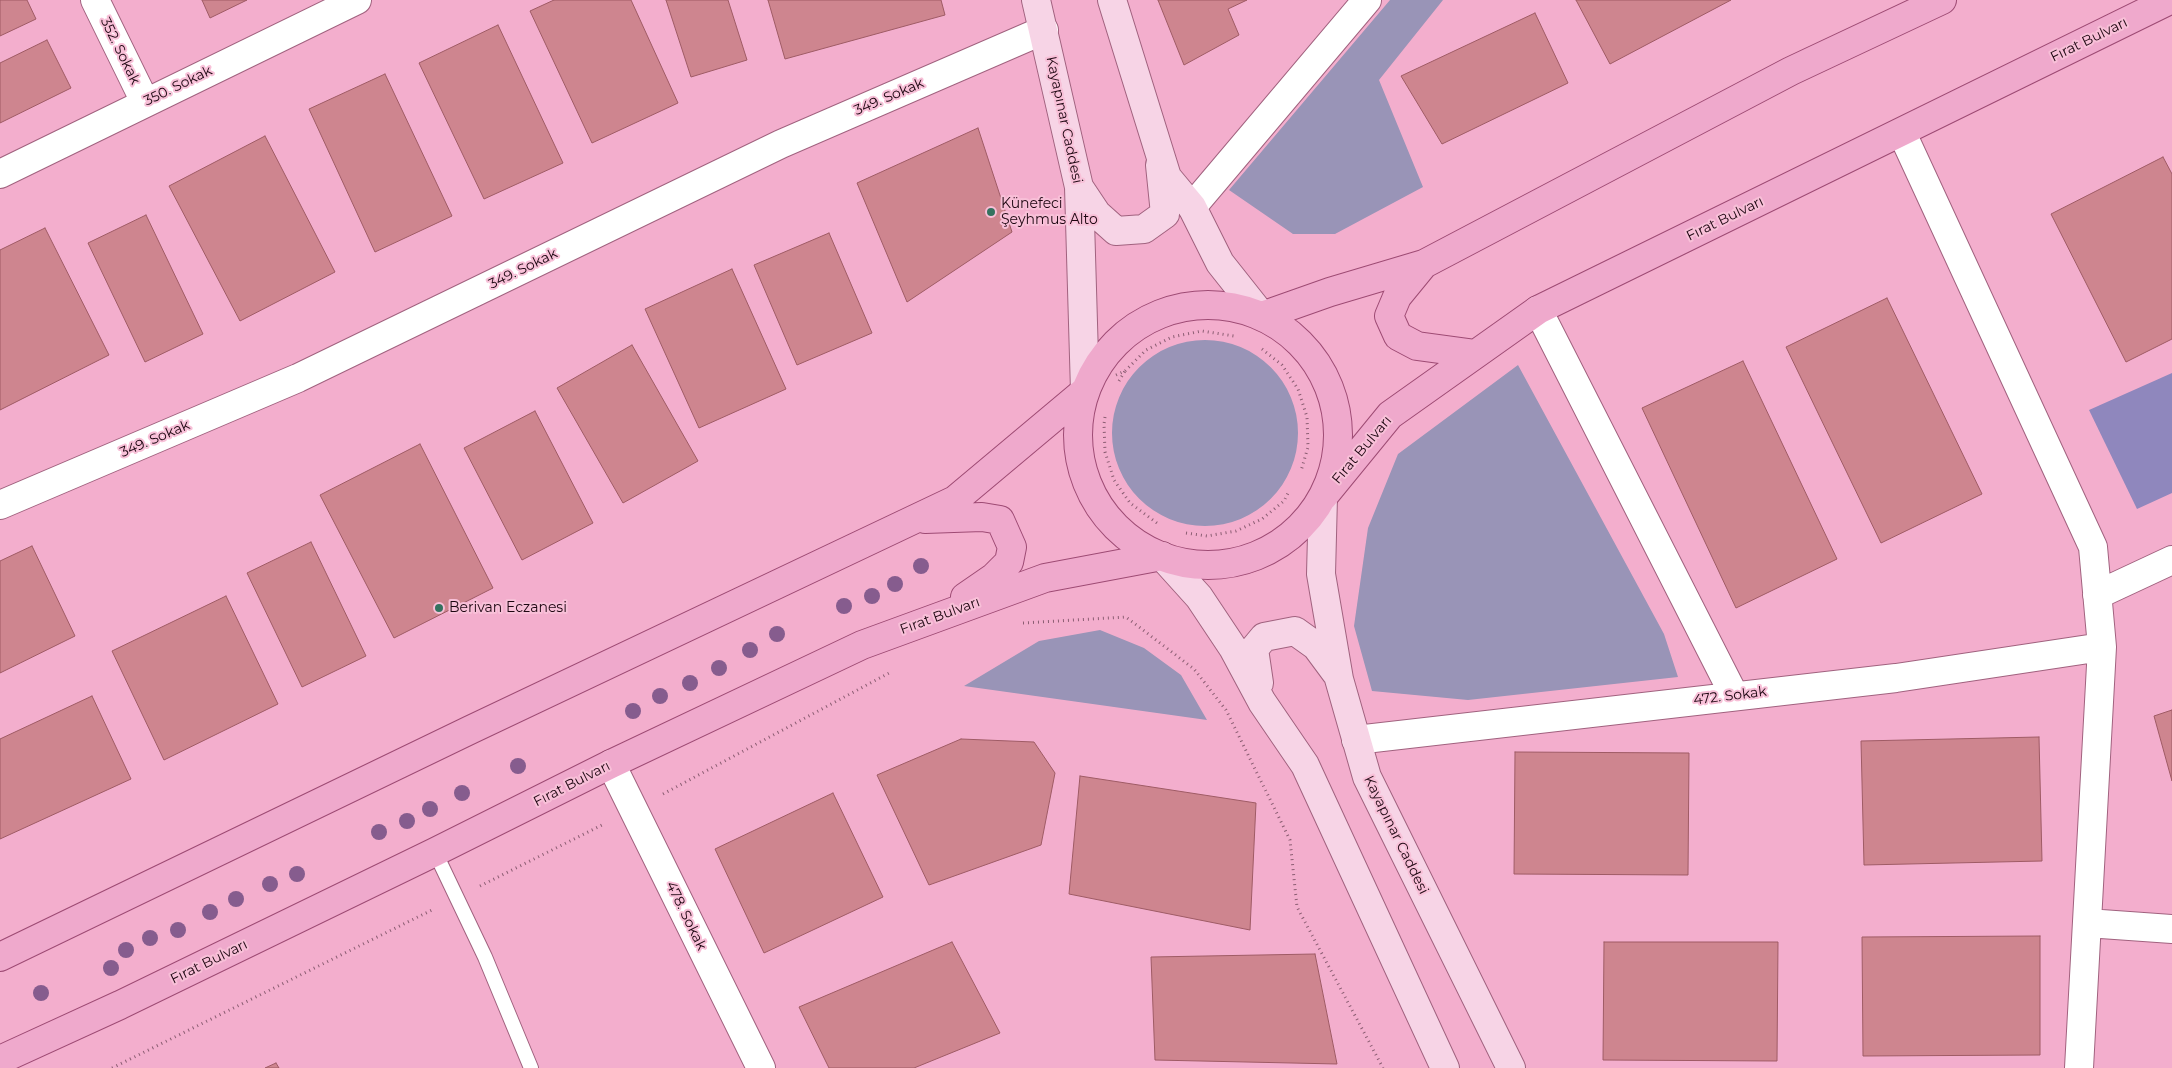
<!DOCTYPE html>
<meta charset="utf-8">
<style>
body{margin:0}
canvas{display:block;background:#f3aecd}
</style>
<canvas width="2172" height="1068"></canvas>
<script>
const ctx = document.querySelector('canvas').getContext('2d');
ctx.lineJoin = 'round';
function fill(path, color) { ctx.fillStyle = color; ctx.fill(path, 'evenodd'); }
const poly = rows => new Path2D(rows.map(r => 'M' + r).join(''));
function trace(path, color, width, dash) { ctx.strokeStyle = color; ctx.lineWidth = width; ctx.lineCap = dash ? 'butt' : 'round'; ctx.setLineDash(dash || []); ctx.stroke(path); }
function label(font, color, halo, rows, align = 'center') {
  ctx.font = font + ' Montserrat,sans-serif'; ctx.lineWidth = 4; ctx.setLineDash([]); ctx.textBaseline = 'middle'; ctx.strokeStyle = halo; ctx.fillStyle = color; for (const [text, x, y, turn = 0] of rows) {
    ctx.save(); ctx.translate(x, y); ctx.rotate((+turn || 0) * Math.PI / 180); ctx.textAlign = isNaN(turn) ? turn : align; if (halo) ctx.strokeText(text, 0, 0); ctx.fillText(text, 0, 0); ctx.restore();
  }
}
fill(poly([
 [1390,0,1443,0,1379,80,1423,187,1335,234,1293,234,1229,190],
 '1112 433a93 93 0 1 1 186 0a93 93 0 1 1-186 0Z',
 [1518,365,1664,634,1678,677,1468,700,1372,691,1354,626,1368,528,1398,454],
 [1100,630,1144,648,1181,675,1207,720,964,686,1039,641]
]), '#9994b7');
fill(poly([
 [2172,373,2172,493,2137,509,2089,410]
]), '#8f87bd');
const building = poly([
 [0,0,27,0,36,19,0,36,0,0],
 [202,0,247,0,210,18,202,0],
 [554,0,631,0,678,103,592,143,530,11,554,0],
 [666,0,728,0,747,60,691,77,666,0],
 [768,0,941,0,945,15,785,59,768,0],
 [1158,0,1247,0,1228,9,1239,35,1184,65,1158,0],
 [1576,0,1731,0,1610,64,1576,0],
 [1535,13,1568,83,1442,144,1401,76,1535,13],
 [498,25,563,163,484,199,419,63,498,25],
 [47,40,71,88,0,123,0,63,47,40],
 [385,74,452,216,375,252,309,109,385,74],
 [978,128,1012,232,907,302,857,183,978,128],
 [265,136,335,272,240,321,169,186,265,136],
 [2163,157,2172,174,2172,339,2126,362,2051,214,2163,157],
 [146,215,203,334,145,362,88,243,146,215],
 [45,228,109,355,0,410,0,250,45,228],
 [829,233,872,333,797,365,754,265,829,233],
 [732,269,786,389,699,428,645,309,732,269],
 [1887,298,1982,494,1881,543,1786,347,1887,298],
 [632,345,698,461,623,503,557,388,632,345],
 [1743,361,1837,559,1736,608,1642,408,1743,361],
 [535,411,593,523,522,560,464,448,535,411],
 [420,444,493,588,394,638,320,495,420,444],
 [311,542,366,656,302,687,247,573,311,542],
 [32,546,75,636,0,673,0,561,32,546],
 [226,596,278,704,164,760,112,651,226,596],
 [92,696,131,779,0,839,0,739,92,696],
 [2172,710,2172,781,2154,716,2172,710],
 [2039,737,2042,861,1864,865,1861,741,2039,737],
 [961,739,1034,742,1055,773,1041,845,929,885,877,775,961,739],
 [1515,752,1689,753,1688,875,1514,874,1515,752],
 [1080,776,1256,803,1250,930,1069,894,1080,776],
 [833,793,883,897,764,953,715,849,833,793],
 [2040,936,2040,1055,1863,1056,1862,937,2040,936],
 [952,942,1000,1033,914,1068,829,1068,799,1007,952,942],
 [1604,942,1778,942,1777,1061,1603,1060,1604,942],
 [1315,954,1337,1064,1155,1060,1151,957,1315,954],
 [276,1063,279,1068,265,1068,276,1063]
]);
fill(building, '#ce858f');
trace(building, '#9f5b65', 1);
const lane = poly([
 [435,852,485,957,531,1068]
]);
const street = poly([
 [95,0,145,102],
 [1902,133,2093,547,2102,647,2079,1068],
 [0,174,357,0],
 [1192,207,1367,0],
 [1538,310,1734,695],
 [0,505,298,378,781,144,1044,30],
 [2097,595,2172,560],
 [1356,740,1896,678,2102,647],
 [611,764,761,1068],
 [2087,923,2172,929]
]);
const secondary = poly([
 [1036,0,1079,187,1085,391],
 [1112,0,1167,177,1192,207,1220,263,1262,316],
 [1079,187,1097,214,1116,231,1144,229,1165,214,1160,165],
 [1323,497,1321,574,1339,679,1367,777,1511,1068],
 [1162,556,1199,597,1233,648,1262,702,1305,765,1445,1068],
 [1259,683,1254,649,1264,637,1295,631,1316,646,1336,673]
]);
const primary = poly([
 [1424,264,1397,297,1389,316,1398,336,1417,346,1476,354],
 '1078 435a130 130 0 1 1 260 0a130 130 0 1 1-260 0Z',
 [1262,316,1330,292,1424,264,1791,71,1942,0],
 [1323,497,1390,415,1538,310,2170,0],
 [925,519,982,517,1000,520,1012,547,1009,562,994,577,965,597],
 [0,957,470,730,955,500,1085,391],
 [0,1060,120,1005,435,852,611,764,862,645,1045,578,1162,556]
]);
trace(lane, '#a1627f', 16);
trace(street, '#a1627f', 30);
trace(secondary, '#a1627f', 30);
trace(primary, '#9e4b74', 30);
trace(poly([
 [1262,349,1282,365,1298,389,1307,417,1308,447,1301,471],
 [1116,375,1125,371,1146,350,1172,337,1202,331,1234,336],
 [1119,381,1125,371],
 [1105,417,1104,424,1105,452,1114,480,1130,503,1157,523],
 [1186,533,1207,536,1236,531,1262,519,1284,501,1289,491],
 [1023,623,1126,617,1194,669,1226,710,1290,840,1297,907,1383,1068],
 [663,794,891,672],
 [480,886,604,824],
 [112,1068,434,909]
]), '#8b5d72', 3, [1, 4]);
trace(lane, '#fff', 14);
trace(street, '#fff', 28);
trace(secondary, '#f7d4e6', 28);
trace(primary, '#efa9cc', 28);
ctx.fillStyle = '#865c8e';
for (const [x, y] of [
 [921,566],
 [895,584],
 [872,596],
 [844,606],
 [777,634],
 [750,650],
 [719,668],
 [690,683],
 [660,696],
 [633,711],
 [518,766],
 [462,793],
 [430,809],
 [407,821],
 [379,832],
 [297,874],
 [270,884],
 [236,899],
 [210,912],
 [178,930],
 [150,938],
 [126,950],
 [111,968],
 [41,993]
]) { ctx.beginPath(); ctx.arc(x, y, 8, 0, 2 * Math.PI); ctx.fill(); }
for (const [x, y, r, color] of [
 [991,212,5,"#34725f"],
 [439,608,5,"#34725f"]
]) { const dot = new Path2D(); dot.arc(x, y, r, 0, 2 * Math.PI); ctx.fillStyle = color; ctx.fill(dot); trace(dot, '#f8c0d8', 2); }
label('14px', '#1d0611', '#f8c0d8', [
 ["Fırat Bulvarı",2089,40,-26],
 ["352. Sokak",120,51,64],
 ["350. Sokak",178,86,-26],
 ["349. Sokak",889,97,-23],
 ["Kayapınar Caddesi",1064,120,78],
 ["Fırat Bulvarı",1725,219,-26],
 ["349. Sokak",523,269,-26],
 ["349. Sokak",155,439,-23],
 ["Fırat Bulvarı",1362,450,-50],
 ["Fırat Bulvarı",940,616,-20],
 ["472. Sokak",1730,696,-7],
 ["Fırat Bulvarı",572,784,-27],
 ["Kayapınar Caddesi",1396,835,64],
 ["478. Sokak",686,916,64],
 ["Fırat Bulvarı",209,962,-26]
]);
label('14px', '#1d0611', '#f8c0d8', [
 ["Künefeci",1001,204],
 ["Şeyhmus Alto",1001,220],
 ["Berivan Eczanesi",449,608]
], 'left');
</script>
